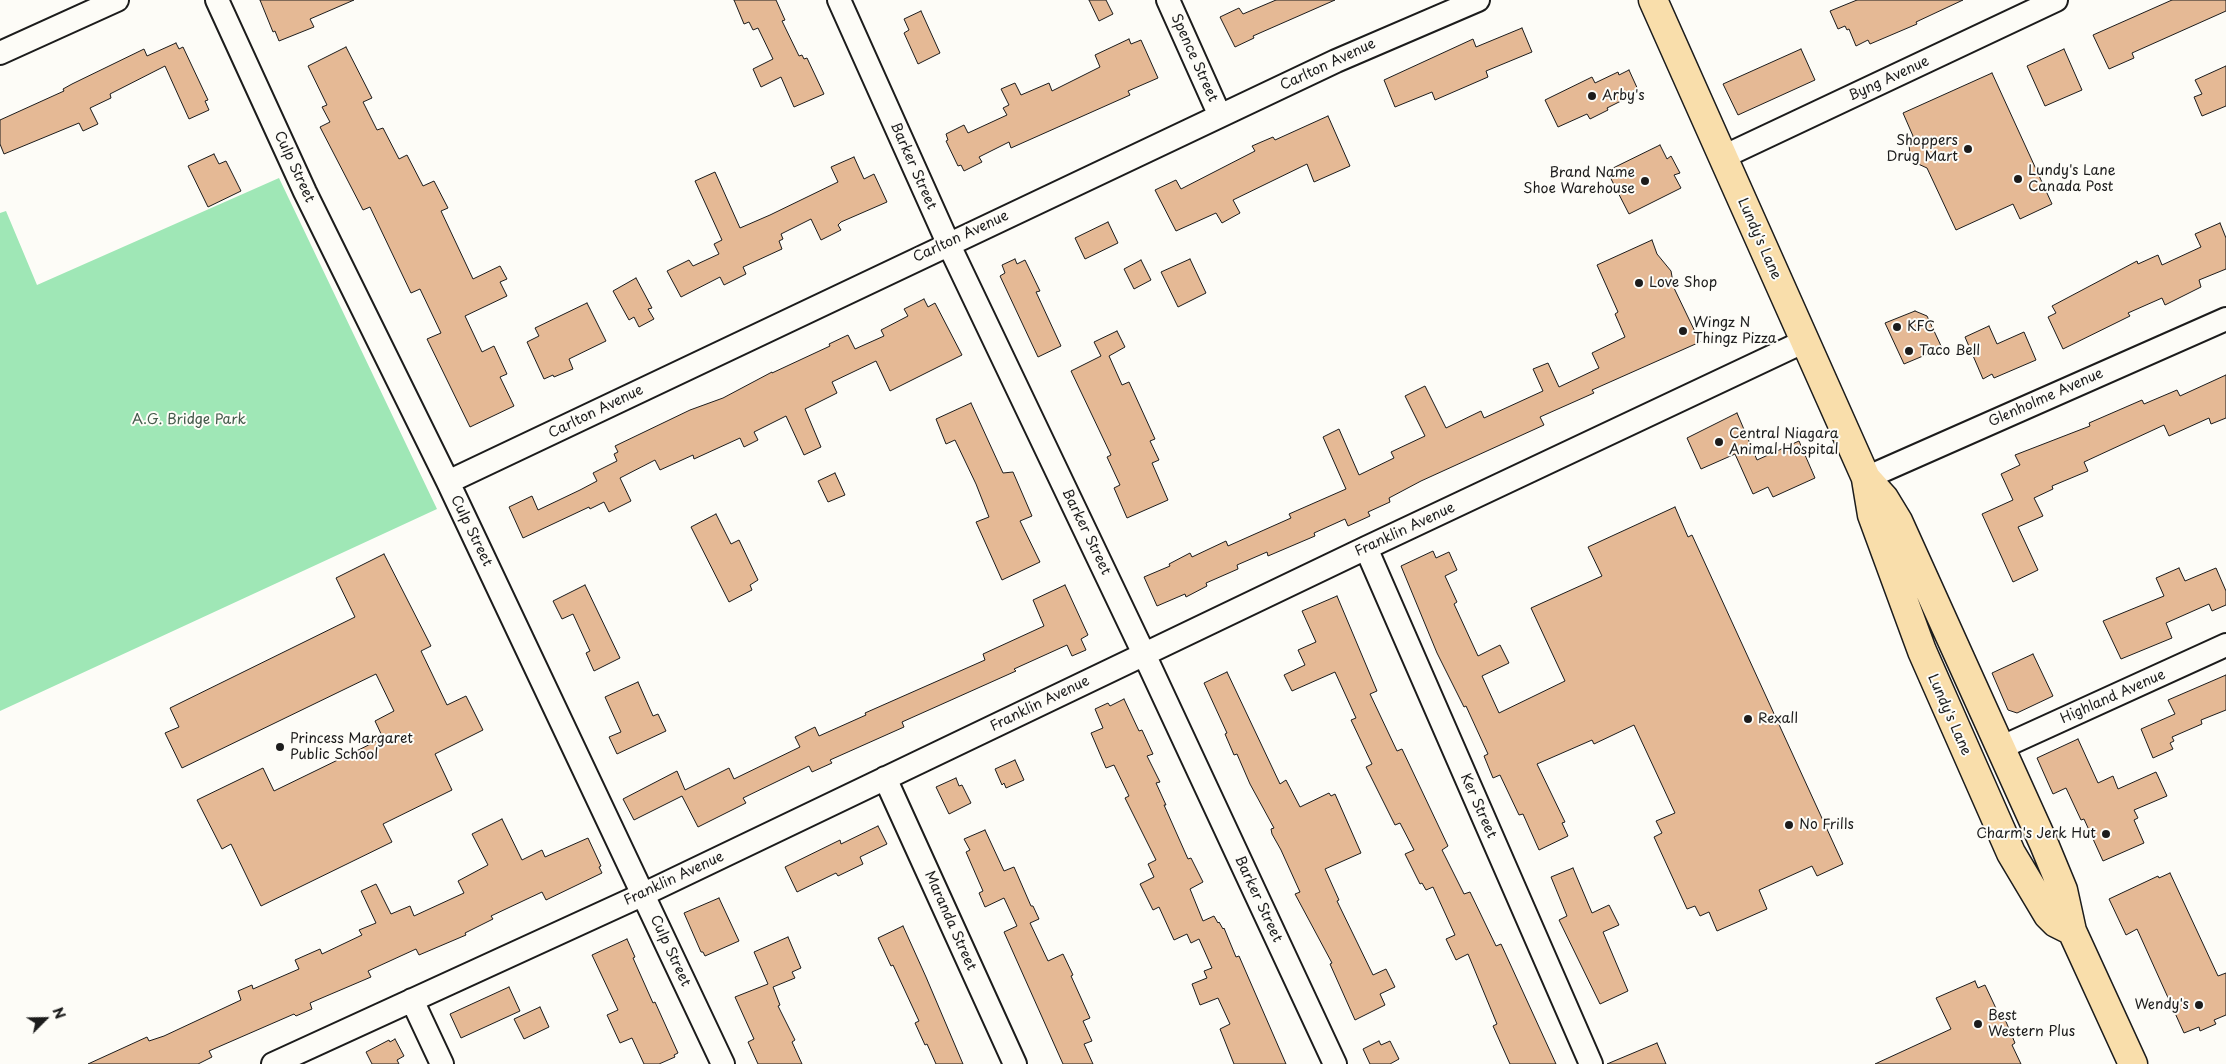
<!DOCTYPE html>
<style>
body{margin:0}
#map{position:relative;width:2226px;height:1064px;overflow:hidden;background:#fdfcf7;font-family:"Playpen Sans",sans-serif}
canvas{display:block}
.north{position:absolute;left:20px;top:994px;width:50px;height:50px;-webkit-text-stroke:4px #fdfcf7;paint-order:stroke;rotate:67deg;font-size:14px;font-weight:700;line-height:20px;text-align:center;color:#1c1c1c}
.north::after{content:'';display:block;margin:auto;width:18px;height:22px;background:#1c1c1c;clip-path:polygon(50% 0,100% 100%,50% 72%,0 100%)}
</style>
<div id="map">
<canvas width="2226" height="1064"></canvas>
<div class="north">N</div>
</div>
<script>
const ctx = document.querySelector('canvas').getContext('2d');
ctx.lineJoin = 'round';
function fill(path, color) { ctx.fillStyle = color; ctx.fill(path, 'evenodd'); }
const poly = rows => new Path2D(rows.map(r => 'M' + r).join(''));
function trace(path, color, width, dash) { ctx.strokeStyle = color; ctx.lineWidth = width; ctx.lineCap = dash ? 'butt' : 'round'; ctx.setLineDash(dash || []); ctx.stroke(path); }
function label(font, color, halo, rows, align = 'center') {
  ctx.font = font + ' "Playpen Sans",sans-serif'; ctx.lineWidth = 4; ctx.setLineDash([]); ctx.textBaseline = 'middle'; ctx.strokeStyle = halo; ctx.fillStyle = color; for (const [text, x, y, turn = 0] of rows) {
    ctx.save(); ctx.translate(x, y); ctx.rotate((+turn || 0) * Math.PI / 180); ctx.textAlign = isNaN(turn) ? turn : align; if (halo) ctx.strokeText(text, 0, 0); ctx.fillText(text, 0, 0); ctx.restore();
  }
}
fill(poly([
 [279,178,437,509,0,711,0,213,6,211,37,285]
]), '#9fe7b6');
const building = poly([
 [260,0,354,0,310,19,314,27,279,41,275,31,273,32,260,0],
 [734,0,776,0,785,20,782,21,799,56,802,55,804,59,807,58,824,94,794,107,781,77,761,87,753,69,773,59,758,28,753,30,749,22,744,24,734,0],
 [1089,0,1106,0,1113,14,1099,21,1089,0],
 [1276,0,1335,0,1253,36,1254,38,1235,47,1220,17,1239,8,1243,14,1276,0],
 [1857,0,1963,0,1916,22,1917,24,1870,44,1868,40,1856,46,1849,29,1847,30,1845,26,1838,29,1830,11,1857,0],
 [2172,0,2226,0,2226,11,2132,53,2134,58,2109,69,2093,35,2172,0],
 [921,11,940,53,918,64,904,33,909,30,904,19,921,11],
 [1522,28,1532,52,1486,71,1488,77,1435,100,1432,92,1395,107,1384,80,1473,39,1476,47,1522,28],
 [1129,39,1131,44,1141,40,1158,78,1128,91,1130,95,1011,148,1009,142,979,157,982,162,964,171,961,165,958,166,946,141,948,140,946,134,964,125,968,133,1007,115,1003,108,1009,105,1001,89,1015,83,1021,95,1049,83,1052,91,1100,67,1095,55,1129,39],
 [176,43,179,49,183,47,208,100,205,101,209,110,189,119,165,66,110,94,111,98,90,108,98,124,83,131,79,123,4,154,0,144,0,120,64,91,63,89,72,84,144,49,147,56,176,43],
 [346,47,372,98,363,102,377,130,383,128,399,159,407,155,423,186,434,181,448,208,441,211,473,279,500,266,507,279,500,282,507,296,465,316,482,352,494,346,507,374,500,377,514,406,470,427,427,339,441,333,420,289,411,293,370,207,363,210,320,127,330,122,322,107,327,105,308,66,346,47],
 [1801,49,1815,80,1738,115,1723,84,1801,49],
 [2064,49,2082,90,2045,106,2027,66,2064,49],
 [2226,66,2226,106,2202,116,2194,97,2202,94,2195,80,2226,66],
 [1629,70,1639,92,1607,108,1608,110,1590,119,1587,114,1558,127,1545,100,1592,77,1595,83,1618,72,1619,75,1629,70],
 [1992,73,2052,204,2020,219,2013,204,1956,230,1927,168,1916,163,1910,155,1909,144,1913,136,1903,113,1992,73],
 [1328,116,1350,166,1314,182,1307,164,1233,200,1240,213,1222,223,1216,213,1176,231,1155,190,1176,180,1181,189,1255,151,1252,146,1273,137,1275,140,1328,116],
 [1660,145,1667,159,1671,156,1680,173,1674,175,1681,188,1629,214,1607,171,1660,145],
 [214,154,219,164,226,161,241,191,208,207,188,166,214,154],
 [854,157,864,179,874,174,887,202,841,222,838,225,841,230,821,240,811,219,781,234,783,239,779,241,782,249,743,267,746,274,724,285,720,277,681,297,667,271,689,260,693,266,719,254,714,244,722,240,695,181,715,172,740,228,770,215,838,182,831,167,854,157],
 [1108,222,1118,243,1085,259,1075,238,1108,222],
 [2220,223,2226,238,2226,269,2199,280,2201,287,2165,305,2162,298,2128,313,2130,316,2063,349,2048,317,2056,313,2052,306,2137,261,2138,264,2158,255,2162,265,2201,247,2195,234,2220,223],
 [1652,240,1657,254,1671,271,1674,288,1700,342,1592,390,1594,393,1540,417,1544,425,1421,481,1389,498,1390,502,1368,512,1370,516,1348,526,1345,519,1314,533,1315,536,1268,556,1267,552,1237,565,1238,569,1206,583,1207,586,1186,597,1185,594,1157,606,1144,577,1170,566,1169,564,1190,553,1192,557,1226,541,1228,546,1291,518,1289,514,1346,489,1323,437,1339,429,1359,475,1394,458,1391,452,1425,436,1405,396,1425,386,1446,428,1481,411,1484,418,1543,391,1533,369,1548,363,1559,387,1599,368,1592,353,1625,337,1615,314,1618,312,1597,265,1652,240],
 [1015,259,1017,264,1025,260,1040,291,1036,292,1061,346,1038,357,1000,276,1005,273,1002,265,1015,259],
 [1190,259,1206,293,1178,307,1161,272,1190,259],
 [1141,260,1151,280,1134,289,1124,269,1141,260],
 [636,278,652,308,648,309,654,319,639,327,634,317,629,320,613,291,636,278],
 [924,299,928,307,935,303,962,355,890,391,876,361,832,382,837,393,805,409,821,447,804,455,786,416,754,432,758,440,744,447,740,438,694,459,693,455,660,470,655,460,620,478,631,501,609,512,604,502,590,509,589,507,523,538,509,507,532,496,538,510,580,490,597,481,593,473,617,461,614,454,618,452,615,446,690,410,723,398,772,372,772,373,830,346,829,344,848,335,855,349,884,336,881,330,908,316,904,309,924,299],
 [587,303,606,341,569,359,573,369,554,377,553,375,544,379,527,342,539,336,535,328,587,303],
 [1915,311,1927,316,1942,348,1904,364,1885,323,1915,311],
 [1989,326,1997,344,2024,332,2036,360,1994,378,1992,374,1983,379,1965,337,1989,326],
 [1117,331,1125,347,1109,356,1122,385,1129,382,1155,439,1150,441,1159,460,1152,463,1168,500,1127,518,1114,488,1120,485,1107,457,1111,455,1071,371,1101,356,1094,342,1117,331],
 [2226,375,2226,418,2211,424,2209,418,2169,436,2164,425,2084,462,2088,471,2052,486,2053,489,2034,498,2043,516,2018,527,2038,570,2013,582,1982,514,2013,500,2001,474,2020,465,2015,455,2090,426,2089,423,2142,400,2144,404,2177,390,2180,396,2226,375],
 [971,403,1003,473,1013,472,1032,516,1020,521,1040,562,1002,580,976,522,989,517,976,484,955,440,946,444,936,419,971,403],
 [1737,413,1757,460,1799,441,1815,478,1773,497,1768,487,1753,494,1735,454,1701,469,1687,438,1737,413],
 [835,473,845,495,828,502,818,481,835,473],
 [1675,507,1688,537,1692,535,1843,864,1817,876,1812,866,1759,890,1767,909,1717,931,1709,912,1700,916,1695,906,1687,909,1654,837,1662,833,1656,821,1675,813,1634,725,1594,744,1592,740,1537,764,1565,822,1562,823,1568,836,1539,850,1523,814,1519,815,1500,775,1493,778,1484,756,1488,754,1466,706,1464,707,1437,653,1401,566,1433,551,1436,558,1449,552,1457,570,1445,576,1457,602,1454,604,1478,656,1500,645,1509,663,1482,676,1499,713,1565,681,1531,608,1602,576,1588,547,1675,507],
 [716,514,731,544,739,540,758,580,750,585,752,590,729,602,691,527,716,514],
 [384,554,431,646,421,651,447,705,466,696,483,730,435,754,452,790,383,824,392,842,261,906,231,844,222,849,197,800,263,768,274,791,383,738,375,721,394,711,376,674,182,768,165,733,179,727,170,708,355,617,336,578,384,554],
 [2179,568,2185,581,2216,568,2226,591,2226,605,2212,611,2209,604,2166,623,2172,638,2121,659,2103,621,2164,596,2156,578,2179,568],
 [585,585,620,658,594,671,586,653,590,651,573,614,562,619,553,601,585,585],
 [1065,585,1088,635,1081,639,1086,650,1072,656,1067,645,1056,650,1014,669,1016,671,902,722,904,727,830,760,832,763,812,772,809,766,743,798,746,803,698,827,682,796,634,820,623,799,677,771,685,790,729,768,734,779,800,747,795,737,815,727,819,736,866,715,865,713,985,660,983,654,1044,626,1033,600,1065,585],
 [1337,596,1377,691,1370,694,1397,751,1402,749,1448,846,1442,850,1464,894,1470,892,1496,946,1501,944,1556,1064,1510,1064,1493,1026,1497,1024,1468,954,1456,960,1446,939,1455,935,1433,887,1426,890,1422,883,1420,884,1405,854,1414,850,1400,823,1395,825,1366,767,1372,764,1351,720,1356,718,1335,672,1292,691,1284,675,1305,665,1298,650,1316,642,1302,611,1337,596],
 [2033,654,2053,696,2017,713,2008,710,1992,673,2033,654],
 [1227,672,1280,784,1286,780,1300,807,1329,793,1331,796,1335,794,1361,853,1325,869,1339,900,1337,901,1373,975,1386,969,1395,987,1380,994,1385,1005,1355,1020,1330,964,1332,963,1295,894,1300,892,1281,850,1272,834,1271,829,1274,828,1250,784,1237,754,1234,755,1225,734,1227,733,1204,683,1227,672],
 [2226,675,2226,710,2201,720,2202,724,2172,737,2174,741,2170,743,2173,749,2153,758,2141,729,2175,714,2168,700,2226,675],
 [638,682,653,716,658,714,666,731,617,754,609,737,621,732,605,697,638,682],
 [1124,699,1139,731,1142,730,1153,754,1147,756,1160,782,1156,783,1166,805,1164,805,1188,859,1191,858,1203,882,1190,889,1203,921,1214,916,1218,923,1219,922,1223,929,1224,928,1236,957,1239,956,1286,1064,1234,1064,1220,1029,1230,1024,1218,998,1200,1005,1192,984,1207,978,1204,971,1212,968,1199,939,1191,943,1187,934,1174,940,1159,907,1153,910,1140,884,1154,877,1148,864,1156,860,1125,798,1129,796,1114,765,1106,768,1091,733,1103,728,1095,709,1108,703,1110,706,1124,699],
 [2078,739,2098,783,2113,776,2118,789,2156,772,2167,796,2134,810,2138,818,2134,820,2144,843,2103,861,2084,819,2081,820,2066,788,2053,794,2037,758,2078,739],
 [1015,760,1024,780,1006,788,1004,783,1002,785,995,769,1015,760],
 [956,778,959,786,962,785,971,803,949,814,936,787,956,778],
 [502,819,522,860,542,850,545,857,588,838,601,866,599,867,602,873,546,900,542,892,491,916,493,919,465,933,466,935,419,955,416,949,368,971,371,977,310,1003,312,1009,296,1016,294,1014,209,1051,212,1057,198,1064,88,1064,147,1037,149,1041,164,1036,241,1000,238,991,252,985,253,989,299,969,295,960,320,949,322,954,362,935,359,930,376,923,361,891,376,884,391,914,410,906,414,916,464,893,458,881,488,865,472,834,502,819],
 [878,826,887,844,860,857,863,864,838,876,836,873,797,892,785,867,840,840,841,844,878,826],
 [985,830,1004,871,1014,867,1031,906,1033,906,1039,919,1030,923,1048,961,1063,954,1073,975,1071,976,1090,1018,1083,1021,1092,1041,1084,1044,1093,1064,1063,1064,1004,932,1017,926,1004,898,985,907,979,893,983,891,966,852,970,850,964,839,985,830],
 [1573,868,1592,913,1609,905,1619,925,1603,932,1628,991,1600,1004,1559,920,1567,916,1551,877,1573,868],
 [2170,873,2218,976,2226,973,2226,1015,2214,1020,2216,1024,2200,1031,2199,1027,2184,1033,2137,929,2126,935,2109,899,2158,876,2159,878,2170,873],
 [719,898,739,941,705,956,703,952,701,952,684,913,719,898],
 [903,926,926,977,963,1064,936,1064,927,1044,925,1045,915,1023,919,1021,893,965,891,966,878,938,903,926],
 [788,937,801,968,792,972,795,978,773,987,780,1005,778,1006,795,1040,792,1042,802,1064,758,1064,748,1042,754,1039,735,997,768,984,754,952,788,937],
 [627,939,635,957,633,958,653,1003,655,1002,678,1053,674,1055,675,1057,659,1064,644,1064,632,1038,620,1043,607,1015,618,1010,592,955,627,939],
 [1975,981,1978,988,1985,985,2001,1019,2004,1017,2015,1043,2012,1045,2021,1064,1875,1064,1951,1029,1936,998,1975,981],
 [509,987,520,1011,461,1038,450,1014,509,987],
 [540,1007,549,1027,524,1039,514,1019,540,1007],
 [395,1039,404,1056,397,1060,399,1064,372,1064,366,1052,389,1040,390,1042,395,1039],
 [1379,1041,1381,1045,1390,1041,1399,1059,1390,1064,1370,1064,1363,1049,1379,1041],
 [1657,1043,1666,1064,1607,1064,1657,1043]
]);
fill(building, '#e5b995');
trace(building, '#1c1c1c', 1);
const minor = poly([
 [217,0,305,192,448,482,723,1064],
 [839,0,948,243,1144,654,1335,1064],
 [1168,0,1220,116],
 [0,53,117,0],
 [1723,157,2056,0],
 [1866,478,2226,319],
 [448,482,1336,61,1478,0],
 [1366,548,1591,1064],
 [2000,748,2226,645],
 [885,778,1015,1064],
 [412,1000,442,1064],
 [273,1064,644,894,1366,548,1805,341]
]);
const major = poly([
 [1653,0,1866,478,1884,498,1898,521,2044,844,2063,890,2072,931,2133,1064],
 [1866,479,1872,515,1922,651,2011,853,2048,915,2056,923,2072,931]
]);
trace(minor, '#1c1c1c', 26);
trace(major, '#1c1c1c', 31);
trace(minor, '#fdfcf7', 22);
trace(major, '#f9deab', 28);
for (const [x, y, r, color] of [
 [1592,96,5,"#1c1c1c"],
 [1968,149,5,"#1c1c1c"],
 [2018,179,5,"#1c1c1c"],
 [1645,181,5,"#1c1c1c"],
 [1639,283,5,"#1c1c1c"],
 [1897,327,5,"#1c1c1c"],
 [1683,331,5,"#1c1c1c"],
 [1909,351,5,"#1c1c1c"],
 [1719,442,5,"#1c1c1c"],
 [1748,719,5,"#1c1c1c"],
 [280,747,5,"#1c1c1c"],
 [1789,825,5,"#1c1c1c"],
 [2106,834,5,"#1c1c1c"],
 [2199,1005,5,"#1c1c1c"],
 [1978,1024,5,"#1c1c1c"]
]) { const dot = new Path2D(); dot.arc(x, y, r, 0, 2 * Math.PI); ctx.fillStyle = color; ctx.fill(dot); trace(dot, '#fdfcf7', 2); }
label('14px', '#1c1c1c', '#fdfcf7', [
 ["Spence Street",1194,58,66],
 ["Carlton Avenue",1328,65,-25],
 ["Byng Avenue",1889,79,-25],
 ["Barker Street",913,166,66],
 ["Culp Street",294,167,65],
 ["Carlton Avenue",961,237,-25],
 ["Lundy's Lane",1759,239,66],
 ["Glenholme Avenue",2046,398,-24],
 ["Carlton Avenue",596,412,-26],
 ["Franklin Avenue",1405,530,-25],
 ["Culp Street",471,531,64],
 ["Barker Street",1086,532,64],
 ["Highland Avenue",2113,697,-24],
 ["Franklin Avenue",1040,704,-26],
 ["Lundy's Lane",1949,715,66],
 ["Ker Street",1478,806,66],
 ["Franklin Avenue",674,879,-25],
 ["Barker Street",1258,899,65],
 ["Maranda Street",950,921,66],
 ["Culp Street",670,951,65]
]);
label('14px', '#1c1c1c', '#fdfcf7', [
 ["Arby's",1602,96],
 ["Shoppers",1958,141,"right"],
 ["Drug Mart",1958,157,"right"],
 ["Lundy's Lane",2028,171],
 ["Canada Post",2028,187],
 ["Brand Name",1635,173,"right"],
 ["Shoe Warehouse",1635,189,"right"],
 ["Love Shop",1649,283],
 ["Wingz N",1693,323],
 ["Thingz Pizza",1693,339],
 ["KFC",1907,327],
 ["Taco Bell",1919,351],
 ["Central Niagara",1729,434],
 ["Animal Hospital",1729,450],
 ["Rexall",1758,719],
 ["Princess Margaret",290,739],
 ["Public School",290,755],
 ["No Frills",1799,825],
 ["Charm's Jerk Hut",2096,834,"right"],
 ["Wendy's",2189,1005,"right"],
 ["Best",1988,1016],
 ["Western Plus",1988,1032]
], 'left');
label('14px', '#43594a', '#fdfcf7', [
 ["A.G. Bridge Park",189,420]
]);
</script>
